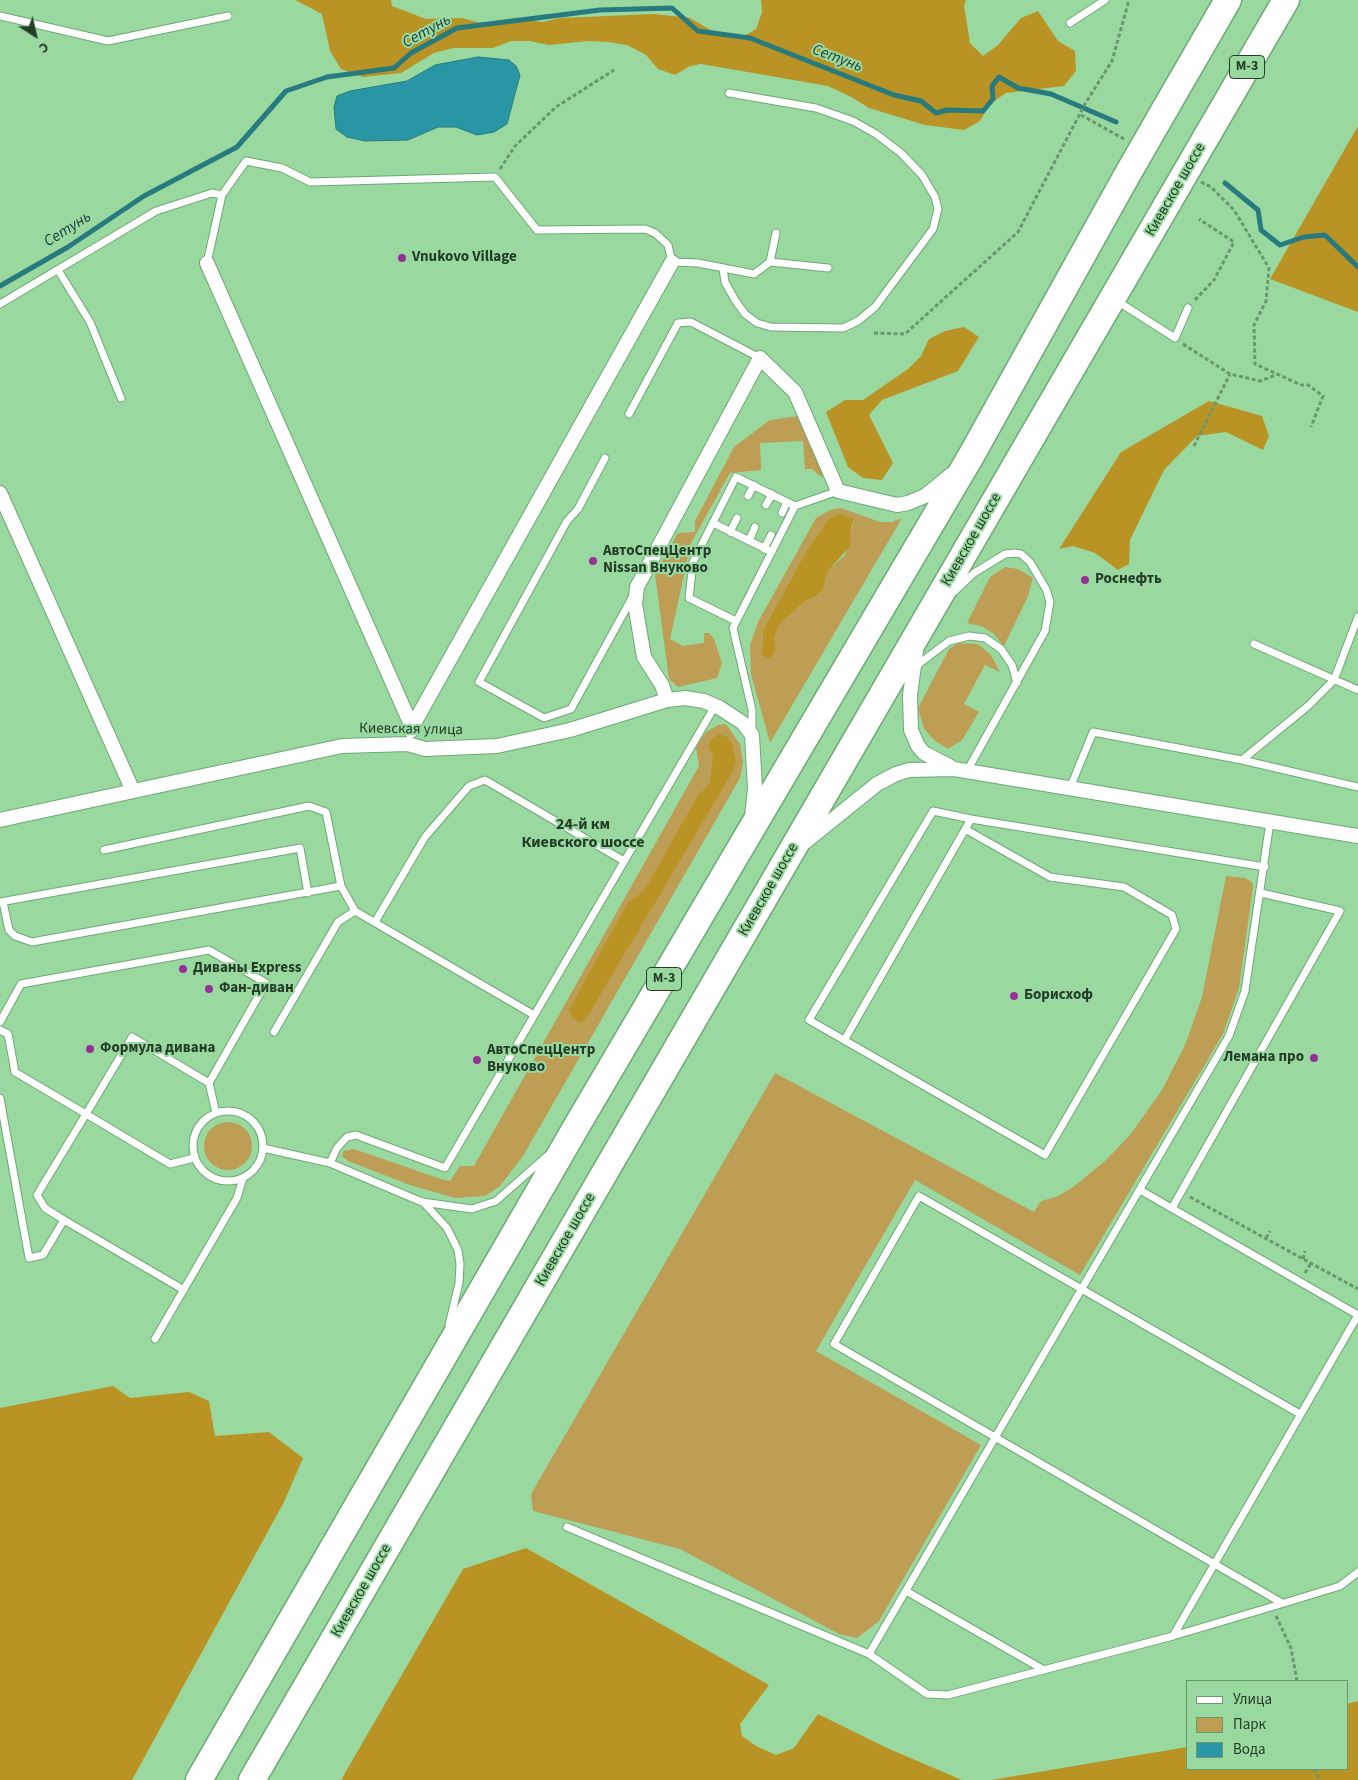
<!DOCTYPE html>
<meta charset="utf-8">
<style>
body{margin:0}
#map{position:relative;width:1358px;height:1780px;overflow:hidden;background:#99d9a0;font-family:"Source Sans 3",sans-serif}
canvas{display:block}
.legend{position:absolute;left:1186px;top:1680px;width:162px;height:90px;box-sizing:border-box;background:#99d9a0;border:1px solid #6a9b70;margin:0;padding:6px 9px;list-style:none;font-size:15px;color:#243d27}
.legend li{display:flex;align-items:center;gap:10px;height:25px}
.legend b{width:25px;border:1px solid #6a9b70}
.north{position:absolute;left:10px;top:10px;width:50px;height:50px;-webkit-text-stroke:4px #99d9a0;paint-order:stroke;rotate:145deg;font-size:14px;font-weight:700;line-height:20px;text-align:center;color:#243d27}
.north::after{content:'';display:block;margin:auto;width:18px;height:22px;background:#243d27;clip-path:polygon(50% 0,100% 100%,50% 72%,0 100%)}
</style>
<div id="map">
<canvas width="1358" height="1780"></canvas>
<ul class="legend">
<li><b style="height:6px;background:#fff"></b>Улица</li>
<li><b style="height:14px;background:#bd9e54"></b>Парк</li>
<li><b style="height:14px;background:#2896a4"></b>Вода</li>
</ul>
<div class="north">С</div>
</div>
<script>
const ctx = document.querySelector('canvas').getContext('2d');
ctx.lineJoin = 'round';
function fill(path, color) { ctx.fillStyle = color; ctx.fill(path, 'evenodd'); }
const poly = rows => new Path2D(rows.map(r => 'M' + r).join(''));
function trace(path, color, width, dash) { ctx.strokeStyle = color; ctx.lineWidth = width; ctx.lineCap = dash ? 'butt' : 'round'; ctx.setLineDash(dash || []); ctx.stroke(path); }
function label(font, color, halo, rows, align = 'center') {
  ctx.font = font + ' "Source Sans 3",sans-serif'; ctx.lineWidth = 4; ctx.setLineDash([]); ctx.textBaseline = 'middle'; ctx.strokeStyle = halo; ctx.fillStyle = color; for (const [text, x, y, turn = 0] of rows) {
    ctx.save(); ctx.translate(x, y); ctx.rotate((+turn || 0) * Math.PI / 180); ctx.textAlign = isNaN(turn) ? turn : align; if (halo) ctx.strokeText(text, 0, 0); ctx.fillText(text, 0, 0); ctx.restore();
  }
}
fill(poly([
 [806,415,825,472,821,477,812,469,805,469,803,441,760,443,761,470,730,473,691,543,670,639,683,646,704,643,704,633,709,633,714,639,722,663,717,678,678,687,669,679,655,574,678,533,695,532,695,521,734,447,770,420],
 [841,508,880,522,892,522,902,518,770,743,751,674,750,645,758,622,816,518,830,510],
 [829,518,854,520,845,555,830,569,826,577,823,590,815,597,805,601,779,625,762,655,763,630,807,550],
 [1005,567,1018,569,1033,578,1028,596,1004,646,993,633,981,626,967,623,990,577],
 [958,643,978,644,991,655,1000,672,985,665,964,704,979,712,962,740,948,749,934,740,924,729,918,708,949,649],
 [726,724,740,744,743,762,740,778,523,1156,500,1186,485,1196,455,1198,410,1185,348,1161,342,1156,343,1151,354,1149,441,1179,450,1181,460,1166,474,1166,699,766,696,747,706,732,718,725],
 [1226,876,1245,878,1252,882,1253,887,1239,988,1223,1034,1080,1275,915,1180,816,1351,981,1445,879,1621,857,1638,839,1634,680,1549,533,1511,531,1494,775,1073,1034,1212,1041,1201,1056,1197,1072,1188,1105,1161,1130,1135,1162,1090,1185,1045,1202,997],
 '204 1146a24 24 0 1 1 48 0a24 24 0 1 1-48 0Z'
]), '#bd9e54');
fill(poly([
 [295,0,391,0,392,6,426,19,462,18,480,23,517,18,542,22,560,18,654,14,690,18,721,36,739,39,756,29,762,12,761,0,966,0,964,5,970,43,983,56,998,45,1021,18,1038,11,1058,41,1075,51,1076,71,1064,86,1006,93,990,104,980,121,964,130,925,125,869,108,853,98,828,86,701,64,690,66,675,75,658,69,646,55,627,45,608,42,589,41,549,45,530,41,511,41,493,48,453,48,434,53,401,73,363,77,341,69,330,51,322,14],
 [1358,126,1358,312,1270,279],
 [964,327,979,337,958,371,882,400,869,415,893,463,882,480,863,478,848,467,826,412,845,400,863,400,908,369,921,356,929,339,945,331],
 [1209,401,1262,416,1269,436,1263,450,1226,432,1197,436,1164,470,1130,540,1129,564,1118,570,1095,553,1073,546,1059,549,1121,452],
 [841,514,854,519,851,529,850,546,830,569,826,577,823,590,815,597,805,601,779,625,774,637,775,650,770,659,762,655,763,630,807,550,829,518],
 [719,734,728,737,732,744,736,762,733,771,589,1014,581,1023,573,1018,569,1010,624,909,629,902,644,891,697,797,710,783,713,755,708,747,712,739],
 [113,1386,130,1398,189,1392,209,1401,215,1436,269,1432,303,1458,284,1502,132,1780,0,1780,0,1408],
 [526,1548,769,1685,740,1724,742,1736,756,1746,776,1755,794,1748,818,1714,887,1748,962,1780,341,1780,463,1569],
 [1358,1701,1358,1780,991,1780,1187,1747,1187,1769,1347,1769,1347,1704]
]), '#ba9325');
const water = poly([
 [478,57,509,60,516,66,520,75,507,124,494,132,477,135,456,127,438,127,408,140,365,141,347,137,336,129,334,107,337,96,350,91,407,81,435,65,478,57]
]);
fill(water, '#2896a4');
trace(water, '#277b7e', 1);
trace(poly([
 [1225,183,1258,210,1261,230,1280,245,1304,237,1325,235,1358,267],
 [0,286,68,247,144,196,237,147,286,91,327,77,394,68,411,53,457,28,600,10,672,8,698,31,750,38,894,95,921,101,936,113,947,110,983,111,993,99,992,86,999,77,1018,88,1051,94,1116,122]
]), '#277b7e', 5);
const lane = poly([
 [0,16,108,41,228,16],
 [1070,23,1105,0],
 [770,262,776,233],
 [207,263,222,195,246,161,282,168,310,182,495,177,537,230,645,229,655,233,668,245,672,262,698,263,754,274,770,262,828,268],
 [723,268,725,282,735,300,745,314,757,323,771,327,843,328,858,321,875,307,933,229,938,209,935,197,922,175,901,153,876,134,853,121,816,108,729,93],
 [58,270,90,322,121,398],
 [1117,301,1175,338,1188,308],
 [0,304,156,211,212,193,222,195],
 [629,414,678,323,691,322,760,358],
 [605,458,578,509,567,521,479,682,544,718,571,709,633,596],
 [748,496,754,485],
 [766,505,772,494],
 [782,513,787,502],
 [713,523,772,552],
 [730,532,737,518],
 [749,541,755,527],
 [764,549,771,535],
 [955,591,974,573,1005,554,1014,553,1021,554,1030,562,1046,589,1050,602,1045,631,967,771],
 [736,621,689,598,693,562,736,477,795,506],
 [1254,644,1358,690],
 [916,666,949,641,969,636,985,638,1001,649,1012,665,1017,683],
 [752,732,752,710,733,628,795,506,838,491],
 [1242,760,1308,706,1334,680,1358,617],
 [1070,788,1093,732,1242,760,1358,787],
 [1270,822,1245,991,1229,1036,869,1654,927,1694,948,1695,1173,1636,1271,1607,1340,1586,1358,1572],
 [965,829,1050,877,1124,887,1172,915,1176,929,1045,1155,809,1020,933,811,971,819],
 [104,850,309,806,326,812,341,886,355,911],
 [0,902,300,848,308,893],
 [3,902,9,930,15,936,32,942,341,886],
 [375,922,425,837,469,786,485,780,624,861],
 [0,1022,21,984,209,950,266,983,209,1083,216,1113],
 [0,1030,8,1034,15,1072,86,1114,37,1195,45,1208,64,1220],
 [274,1032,338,922,355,911,534,1015],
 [845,1039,971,819,1265,867],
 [0,1098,29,1258,43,1255,64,1220,184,1290],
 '193 1146a35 35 0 1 1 70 0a35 35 0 1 1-70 0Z',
 [263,1148,330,1163,422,1202,472,1209,496,1201,547,1156],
 [194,1158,170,1164,86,1114,132,1037,209,1083],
 [330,1163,337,1148,347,1137,356,1135,445,1168,715,706],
 [1140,1190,1358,1315],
 [423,1202,447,1228,458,1250,460,1264,459,1283,449,1325],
 [1172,1208,1340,911,1261,893],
 [155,1339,237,1198,243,1178],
 [567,1527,869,1654],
 [906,1591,1044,1670],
 [1282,1603,834,1344,919,1196,1300,1414],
 [1173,1636,1358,1315]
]);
const street = poly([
 [207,263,412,727,411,731],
 [0,493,133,791],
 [916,651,910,695,911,730,918,746,924,753,951,767],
 [667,700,662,685,644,657,635,604,637,587,760,358,795,392,838,491,897,505,908,503,925,496,952,474],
 [412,727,672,262],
 [0,820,342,746,408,744,425,749,497,746,570,730,667,700,685,698,704,701,720,708,743,723,752,735,755,788,752,817],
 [805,842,877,784,896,774,909,770,954,769,1358,836]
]);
const highway = poly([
 [1165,109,1228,0],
 [1208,134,1286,0],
 [199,1780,579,1122,971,456,1126,177],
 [252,1780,1169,201]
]);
trace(lane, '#6ca974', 9);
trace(street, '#6ca974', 16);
trace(highway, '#6ca974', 29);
trace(poly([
 [1081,115,1124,139],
 [500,169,515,146,556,107,614,70],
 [1201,182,1211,187,1234,210,1269,268,1266,301,1254,325,1255,364,1301,385,1308,385,1323,396,1311,427],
 [1195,300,1214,280,1234,242,1199,219],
 [874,333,905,334,1018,232,1085,104,1112,61,1129,0],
 [1183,344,1230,374,1260,381,1276,375],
 [1194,446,1230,374],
 [1190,1197,1358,1289],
 [1266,1238,1270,1231],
 [1303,1259,1305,1251],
 [1305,1273,1311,1263],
 [1276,1616,1291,1648,1297,1681],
 [1314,1769,1320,1780]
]), '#68986d', 3, [4, 2.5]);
trace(lane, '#fff', 7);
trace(street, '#fff', 14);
trace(highway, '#fff', 26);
const highwayBridge = poly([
 [1126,177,1165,109],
 [1169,201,1208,134]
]);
trace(highwayBridge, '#6ca974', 29, []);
trace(highwayBridge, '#fff', 26);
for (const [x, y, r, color] of [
 [402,258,5,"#953096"],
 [593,561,5,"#953096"],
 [1085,580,5,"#953096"],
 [183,969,5,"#953096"],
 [209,989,5,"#953096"],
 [1014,996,5,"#953096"],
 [90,1049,5,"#953096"],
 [1314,1058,5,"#953096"],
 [477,1060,5,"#953096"]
]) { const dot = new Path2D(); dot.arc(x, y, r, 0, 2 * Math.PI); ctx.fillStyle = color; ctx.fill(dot); trace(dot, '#99d9a0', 2); }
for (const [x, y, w] of [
 [1247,67,35],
 [664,979,35]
]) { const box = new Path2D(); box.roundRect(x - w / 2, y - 11.5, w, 23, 4); ctx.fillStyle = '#99d9a0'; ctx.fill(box); trace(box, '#243d27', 1); }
label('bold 14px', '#243d27', null, [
 ["М-3",1247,67],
 ["М-3",664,979]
]);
label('15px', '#243d27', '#99d9a0', [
 ["Киевское шоссе",1176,190,-60],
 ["Киевское шоссе",972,540,-60],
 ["Киевская улица",411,730,1],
 ["Киевское шоссе",769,890,-60],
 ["Киевское шоссе",566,1240,-60],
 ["Киевское шоссе",362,1591,-60]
]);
label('bold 15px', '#243d27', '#99d9a0', [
 ["Vnukovo Village",412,258],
 ["АвтоСпецЦентр",603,552],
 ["Nissan Внуково",603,569],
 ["Роснефть",1095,580],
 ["Диваны Express",193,969],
 ["Фан-диван",219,989],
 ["Борисхоф",1024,996],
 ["Формула дивана",100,1049],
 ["АвтоСпецЦентр",487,1051],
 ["Внуково",487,1068],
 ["Лемана про",1304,1058,"right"]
], 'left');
label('italic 16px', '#1c3c40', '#99d9a0', [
 ["Сетунь",427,32,-29],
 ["Сетунь",837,59,21],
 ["Сетунь",68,230,-32]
]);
label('bold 16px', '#243d27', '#99d9a0', [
 ["24-й км",583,825],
 ["Киевского шоссе",583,843]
]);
</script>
